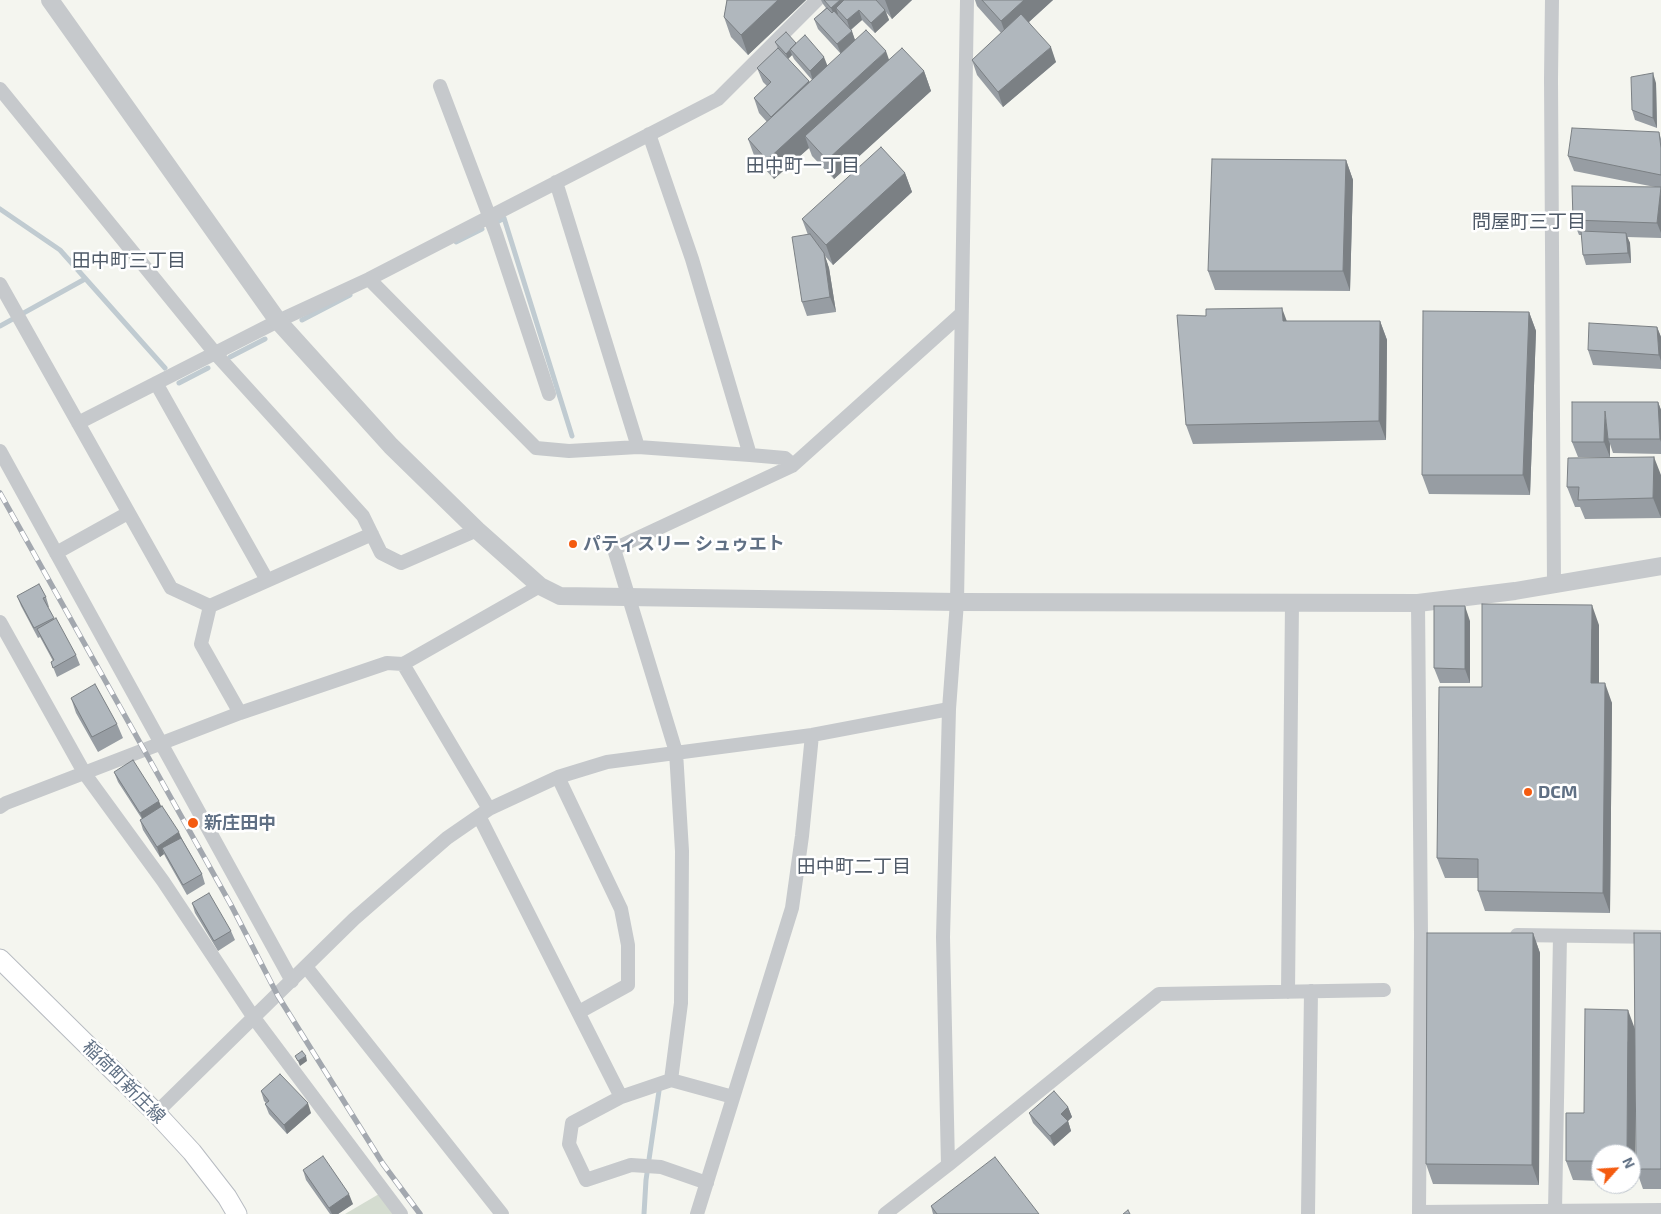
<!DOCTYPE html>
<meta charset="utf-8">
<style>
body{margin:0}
#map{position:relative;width:1661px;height:1214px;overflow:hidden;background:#f4f5ef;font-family:"Exo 2",sans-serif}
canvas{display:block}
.north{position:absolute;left:1591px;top:1144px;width:50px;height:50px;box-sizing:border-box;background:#fff;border:1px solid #bfc6ce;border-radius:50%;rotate:64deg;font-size:14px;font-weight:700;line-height:20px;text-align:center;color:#607084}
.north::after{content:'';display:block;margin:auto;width:18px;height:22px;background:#f45b10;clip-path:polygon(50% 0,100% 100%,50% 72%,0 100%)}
</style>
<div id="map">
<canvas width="1661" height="1214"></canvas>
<div class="north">N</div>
</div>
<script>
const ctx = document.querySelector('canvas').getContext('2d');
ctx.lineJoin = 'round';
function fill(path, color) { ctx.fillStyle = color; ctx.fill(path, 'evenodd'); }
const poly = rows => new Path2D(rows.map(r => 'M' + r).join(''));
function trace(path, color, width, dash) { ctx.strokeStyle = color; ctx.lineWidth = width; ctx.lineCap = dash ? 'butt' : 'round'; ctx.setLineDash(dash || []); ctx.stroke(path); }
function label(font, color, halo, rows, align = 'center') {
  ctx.font = font + ' "Exo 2","Noto Sans JP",sans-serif'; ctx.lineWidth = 5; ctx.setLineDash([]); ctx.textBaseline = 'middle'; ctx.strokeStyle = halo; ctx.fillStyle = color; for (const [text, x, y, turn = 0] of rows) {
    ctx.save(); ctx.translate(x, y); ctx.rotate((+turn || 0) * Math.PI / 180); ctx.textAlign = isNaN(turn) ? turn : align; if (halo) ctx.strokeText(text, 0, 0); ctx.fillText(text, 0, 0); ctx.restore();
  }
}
fill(poly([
 [379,1194,393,1214,345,1214]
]), '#d4dcd0');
trace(poly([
 [0,209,60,250,165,368],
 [497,222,504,218,572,436],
 [456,242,482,229],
 [302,320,350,295],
 [0,326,85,279],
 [230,357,265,339],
 [179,383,208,368],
 [644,1214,646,1180,659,1091]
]), '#c0cbd1', 5);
const secondary = poly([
 [0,959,156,1113,192,1152,227,1197,237,1214]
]);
trace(secondary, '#b7bbc1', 21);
trace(poly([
 [1552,0,1551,79,1554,584],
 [440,86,496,234,549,394],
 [0,89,215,353,363,516,381,553,401,563,477,530],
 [556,182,638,447],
 [369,279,536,448,569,451,638,447,750,455,692,259,649,134],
 [0,284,171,588,210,606,372,534],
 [156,383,267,580],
 [78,423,278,321,369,279,718,99,817,0],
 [0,451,292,981],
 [750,455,785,458,793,465],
 [56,553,128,513],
 [1418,603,1421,934,1419,1214],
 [210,606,201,644,240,713],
 [0,622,85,774,163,881,254,1018,401,1214],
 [403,664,489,809],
 [558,777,621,909,628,945,628,985,579,1012],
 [0,807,6,803,240,713,387,663,403,664,540,586],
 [479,816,621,1097],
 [1517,935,1661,937],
 [307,968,502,1214],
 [1288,992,1292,603],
 [671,1080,681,1003,682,851,676,752,614,549,792,466,960,315],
 [156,1113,354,919,447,838,489,809,558,777,607,762,812,735,949,709],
 [948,1165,1159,994,1384,990],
 [707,1183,661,1167,631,1165,586,1180,569,1144,572,1123,621,1097,671,1080,733,1097],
 [1555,1211,1560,936],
 [1419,1212,1661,1210],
 [697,1214,792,908,802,836,812,735],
 [885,1214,948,1165,943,937,949,709,957,602,967,0],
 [1308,1214,1311,991]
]), '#c6c9cc', 14);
trace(poly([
 [50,0,278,321,391,446,477,530,540,586,560,596,957,602,1418,603,1515,591,1661,566]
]), '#c6c9cc', 18);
trace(secondary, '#fff', 19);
const rail = poly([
 [0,493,231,905,278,996,383,1164,420,1214]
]);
trace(rail, '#a3a8af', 5.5);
trace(rail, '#fff', 4, [11]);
fill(poly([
 [727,0,806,0,748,55,731,37,724,17],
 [821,0,912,0,892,19,886,12,889,20,875,33,862,20,851,30,855,40,841,54,818,29,814,19,826,8,823,4],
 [975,0,1053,0,1029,22,1056,62,1003,107,977,75,972,60,1001,33,977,6],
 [775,42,796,43,827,66,889,60,924,71,931,91,834,179,812,156,809,148,774,179,755,158,748,139,767,122,759,113,754,98,767,86,763,82,757,68,778,48],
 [792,55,794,59,812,80,810,82,788,59],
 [1656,83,1657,128,1635,120,1632,110],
 [1659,132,1661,139,1661,238,1627,237,1630,243,1631,263,1586,265,1583,255,1582,235,1579,235,1573,220,1655,187,1574,171,1568,156],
 [1346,160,1353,180,1350,291,1215,290,1208,271],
 [905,173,912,192,833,265,825,256,829,268,836,312,807,316,802,302,808,235,802,219],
 [1529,312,1536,331,1530,495,1429,494,1422,475],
 [1286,321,1380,321,1387,340,1386,440,1193,444,1186,425],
 [1657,327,1661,337,1661,369,1593,365,1588,350],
 [1658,402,1661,410,1661,454,1613,453,1610,444,1610,457,1578,457,1572,442],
 [1654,457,1661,518,1585,519,1580,507,1575,507,1567,487],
 [17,596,46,597,49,607,48,607,54,620,76,655,80,665,57,677,51,662,53,661,40,637,38,638,21,606],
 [1470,621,1470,683,1440,683,1434,668],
 [1599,625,1599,683,1612,703,1610,913,1485,911,1478,891,1478,878,1445,878,1437,858,1482,687],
 [71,698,117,724,123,738,98,752,76,713],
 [114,772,161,806,182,839,202,874,205,884,187,895,166,858,164,854,160,857,143,830,140,820,142,819,118,782],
 [192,903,231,931,235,940,218,951,195,913],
 [1533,933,1540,953,1539,1185,1433,1184,1426,1164],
 [1661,933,1661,1189,1643,1189,1636,1169],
 [1635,1029,1635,1181,1631,1181,1631,1154,1601,1154,1601,1181,1573,1180,1566,1161,1584,1113],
 [261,1091,311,1113,287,1134,269,1114,265,1104,266,1103,264,1101],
 [1068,1107,1072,1117,1068,1121,1071,1131,1054,1146,1033,1123,1029,1113],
 [303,1170,353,1204,338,1214,330,1214,306,1180],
 [931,1206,1039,1214,933,1214]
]), '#979da3');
fill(poly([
 [778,0,806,0,748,55,741,35],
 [840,0,854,0,836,8,838,14,835,17,831,8],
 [885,0,912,0,892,19],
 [1024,0,1053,0,1008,41,1001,21],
 [859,10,862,20,850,30,847,20],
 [885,10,889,20,875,33,871,23],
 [852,31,855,40,841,54,837,44],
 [1051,47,1056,62,1003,107,998,92],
 [790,50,792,55,788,59,786,54],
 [886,51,893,71,805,136,809,148,774,179,767,160],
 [824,57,828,67,813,81,810,71],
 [924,71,931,91,834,179,827,160],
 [1653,73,1656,83,1657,128,1653,118],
 [809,81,815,96,776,132,771,117],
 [1346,160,1353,180,1350,291,1343,271],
 [905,173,912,192,833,265,826,245],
 [1661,189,1661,233,1657,223,1660,190],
 [1626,233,1630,243,1631,263,1628,253],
 [824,253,829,268,836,312,830,297],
 [1282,308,1289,327,1283,321],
 [1529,312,1536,331,1530,495,1523,475],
 [1380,321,1387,340,1386,440,1379,421],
 [1657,327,1661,337,1661,361,1659,355],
 [1658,402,1661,410,1661,442,1660,439],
 [1605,411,1608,439,1610,444,1610,457,1604,442],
 [1654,457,1661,475,1661,518,1653,498],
 [1592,605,1599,625,1599,703,1591,683],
 [1465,606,1470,621,1470,683,1465,669],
 [1605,683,1612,703,1610,913,1603,893],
 [159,801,163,811,144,823,140,813],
 [179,832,183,842,162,848,164,854,160,857,157,847],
 [1533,933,1540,953,1539,1185,1532,1165],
 [1628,1010,1635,1029,1635,1181,1631,1171,1631,1154,1627,1154],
 [306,1056,307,1061,300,1066,298,1061],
 [308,1103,311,1113,287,1134,284,1125],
 [1068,1107,1072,1117,1068,1121,1071,1131,1054,1146,1050,1136,1061,1114],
 [349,1194,353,1204,338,1214,332,1214,329,1208]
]), '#7b8084');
const building = poly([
 [727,0,778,0,741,35,724,17,727,0],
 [824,0,840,0,831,8,824,0],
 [844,0,876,0,885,10,871,23,859,10,847,20,836,8,844,0],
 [982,0,1024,0,1001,21,982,0],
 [827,8,832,13,834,11,852,31,837,44,814,19,827,8],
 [1021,14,1051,47,998,92,972,60,1021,14],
 [866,30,886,51,767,160,748,139,866,30],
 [786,32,796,43,786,54,775,42,786,32],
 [805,35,824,57,810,71,790,49,805,35],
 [778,48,809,81,771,117,754,98,771,82,757,68,778,48],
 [902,48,924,71,827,160,805,136,902,48],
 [1653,73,1653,118,1632,110,1631,77,1653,73],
 [1572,128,1659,132,1661,148,1661,175,1568,156,1572,128],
 [881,147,905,173,826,245,802,219,881,147],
 [1212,159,1346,160,1343,271,1208,271,1212,159],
 [1572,186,1661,187,1657,223,1573,220,1572,186],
 [1581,231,1626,233,1628,253,1583,255,1581,231],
 [810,234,824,253,830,297,802,302,792,237,810,234],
 [1282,308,1283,321,1380,321,1379,421,1186,425,1177,315,1206,316,1206,309,1282,308],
 [1423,311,1529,312,1523,475,1422,475,1423,311],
 [1589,323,1657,327,1659,355,1588,350,1589,323],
 [1572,402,1658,402,1660,439,1608,439,1605,411,1604,442,1572,442,1572,402],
 [1654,457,1653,498,1578,500,1579,487,1567,487,1568,458,1654,457],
 [39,584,46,597,43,598,54,618,34,628,17,596,39,584],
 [1482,604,1592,605,1591,683,1605,683,1603,893,1478,891,1478,859,1437,858,1439,687,1482,687,1482,604],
 [1434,606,1465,606,1465,669,1434,668,1434,606],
 [56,618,76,655,53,668,51,662,54,660,37,629,56,618],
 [95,684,117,724,92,737,71,698,95,684],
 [133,760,159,801,140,813,114,772,133,760],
 [162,806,179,832,157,847,140,820,162,806],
 [181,838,202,874,183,885,162,848,181,838],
 [209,893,231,931,214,941,192,903,209,893],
 [1427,933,1533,933,1532,1165,1426,1164,1427,933],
 [1634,933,1661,933,1661,1169,1636,1169,1634,933],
 [1585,1009,1628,1010,1627,1154,1601,1154,1601,1161,1566,1161,1566,1113,1584,1113,1585,1009],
 [302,1051,306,1056,298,1061,295,1056,302,1051],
 [280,1074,308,1103,284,1125,265,1104,269,1101,261,1091,280,1074],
 [1054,1091,1068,1107,1061,1114,1068,1121,1050,1136,1029,1113,1054,1091],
 [323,1156,349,1194,329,1208,303,1170,323,1156],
 [995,1157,1039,1214,937,1214,931,1206,995,1157],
 [1128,1210,1130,1214,1123,1214,1128,1210]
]);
fill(building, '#b0b7bd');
trace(building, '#7b8084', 1);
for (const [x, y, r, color] of [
 [573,544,5,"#f45b10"],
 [1528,792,5,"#f45b10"],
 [193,823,6,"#f45b10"]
]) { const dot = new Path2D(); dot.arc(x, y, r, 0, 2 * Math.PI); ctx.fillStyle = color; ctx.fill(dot); trace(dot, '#fff', 2); }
label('bold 18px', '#607084', '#fff', [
 ["パティスリー シュゥエト",583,544],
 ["DCM",1538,792],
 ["新庄田中",204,823]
], 'left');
label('18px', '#607084', '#fff', [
 ["稲荷町新庄線",124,1082,45]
]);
label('19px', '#4f5a68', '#fff', [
 ["田中町一丁目",803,166],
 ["問屋町三丁目",1529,222],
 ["田中町三丁目",129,261],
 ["田中町二丁目",854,867]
]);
</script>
